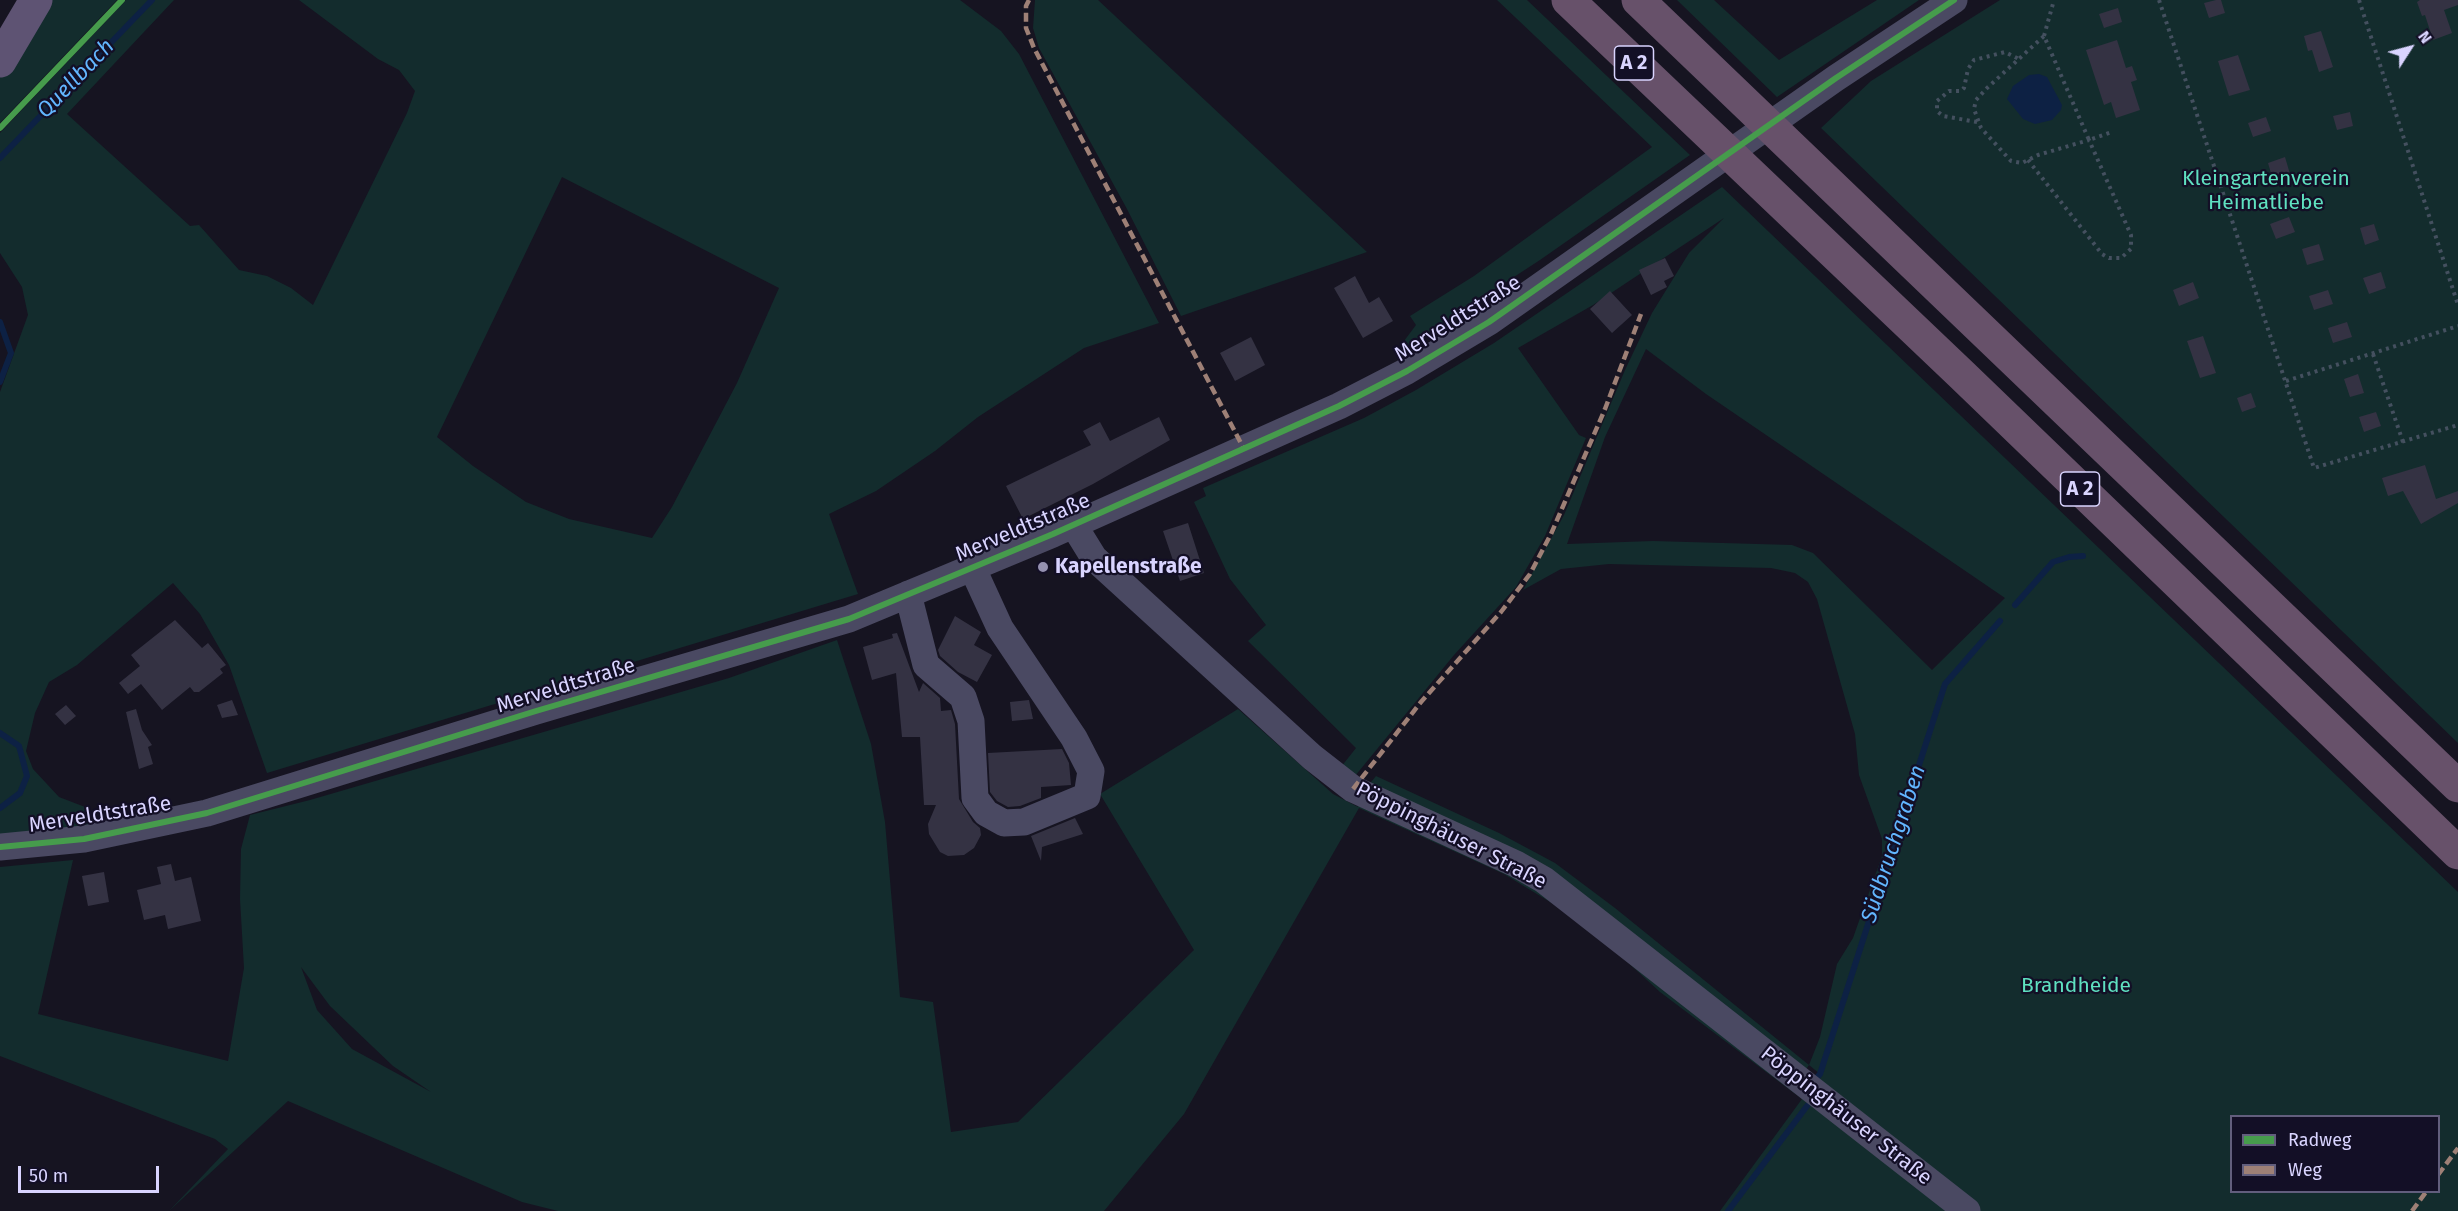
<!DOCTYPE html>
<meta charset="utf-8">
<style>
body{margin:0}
#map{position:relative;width:2458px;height:1211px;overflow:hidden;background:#161421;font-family:"Fira Sans",sans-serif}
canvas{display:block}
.legend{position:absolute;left:2230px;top:1115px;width:210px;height:78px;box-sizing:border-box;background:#130f26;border:2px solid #625e7d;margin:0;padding:8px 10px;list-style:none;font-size:18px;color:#d9d4ff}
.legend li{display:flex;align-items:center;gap:12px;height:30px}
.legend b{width:30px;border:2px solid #625e7d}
.north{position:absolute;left:2380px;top:18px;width:60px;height:60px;-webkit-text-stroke:4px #130f26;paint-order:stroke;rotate:54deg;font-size:16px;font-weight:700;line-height:24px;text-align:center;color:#d9d4ff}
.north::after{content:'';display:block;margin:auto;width:21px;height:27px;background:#d9d4ff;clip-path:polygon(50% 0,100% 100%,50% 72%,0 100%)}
.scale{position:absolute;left:18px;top:1166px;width:141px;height:27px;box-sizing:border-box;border:3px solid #d9d4ff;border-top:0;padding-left:8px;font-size:18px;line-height:21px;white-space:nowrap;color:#d9d4ff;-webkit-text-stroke:4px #130f26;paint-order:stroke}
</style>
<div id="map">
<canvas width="2458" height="1211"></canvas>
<ul class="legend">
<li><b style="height:8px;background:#469c4c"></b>Radweg</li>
<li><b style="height:8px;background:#9e8076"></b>Weg</li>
</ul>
<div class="north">N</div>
<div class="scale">50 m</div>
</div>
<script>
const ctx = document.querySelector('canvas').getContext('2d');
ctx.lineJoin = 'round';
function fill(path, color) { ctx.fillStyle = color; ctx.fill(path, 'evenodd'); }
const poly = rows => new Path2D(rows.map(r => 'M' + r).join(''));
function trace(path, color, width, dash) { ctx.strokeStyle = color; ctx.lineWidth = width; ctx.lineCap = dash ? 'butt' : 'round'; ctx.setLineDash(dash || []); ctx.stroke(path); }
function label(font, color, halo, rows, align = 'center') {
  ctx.font = font + ' "Fira Sans",sans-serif'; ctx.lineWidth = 4.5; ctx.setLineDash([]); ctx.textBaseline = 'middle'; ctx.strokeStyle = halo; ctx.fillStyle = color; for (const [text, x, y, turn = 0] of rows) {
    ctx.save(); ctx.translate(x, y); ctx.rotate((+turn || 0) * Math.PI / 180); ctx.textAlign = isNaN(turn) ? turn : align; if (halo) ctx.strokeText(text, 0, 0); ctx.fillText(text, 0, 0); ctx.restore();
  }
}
fill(poly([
 [46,0,117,0,0,123,0,73],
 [126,0,174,0,67,114,190,226,199,225,239,270,267,276,291,288,313,305,407,113,415,91,399,70,378,59,299,0,960,0,1001,31,1019,54,1159,323,1084,348,978,417,935,451,876,491,829,514,858,594,267,773,229,665,200,614,173,583,77,665,49,682,35,713,26,751,33,769,59,797,85,807,89,827,0,839,0,392,28,315,22,287,0,253,0,133],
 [562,177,779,288,737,383,672,507,652,538,569,519,526,502,473,466,437,437],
 [1035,0,1098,0,1367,252,1181,316,1127,209,1039,48,1033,28],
 [1497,0,1527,0,1690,155,1540,260,1408,346,1404,341,1416,325,1410,316,1474,276,1652,147],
 [1677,0,1714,0,1779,60,1877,0,1919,0,1777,97],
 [2000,0,2458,0,2458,743,1821,128,1871,81],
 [1722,187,2458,892,2458,1211,1720,1211,1802,1099,1660,992,1622,957,1560,908,1504,874,1359,808,1184,1114,1104,1211,558,1211,522,1202,288,1101,169,1211,228,1149,215,1139,0,1056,0,867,73,860,38,1014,228,1061,244,968,240,899,241,849,250,815,310,800,729,678,837,640,871,744,885,822,900,997,933,1002,951,1132,1018,1122,1194,950,1100,794,1238,709,1333,794,1358,807,1356,802,1364,800,1537,882,1806,1094,1820,1074,1809,1065,1800,1078,1559,884,1526,863,1367,787,1376,776,1499,833,1555,863,1615,908,1809,1065,1820,1037,1837,964,1853,938,1882,856,1882,839,1859,775,1855,734,1817,599,1808,582,1795,573,1771,568,1609,564,1561,569,1523,590,1564,515,1625,370,1652,313,1689,253,1724,218,1593,305,1518,348,1579,435,1586,438,1545,536,1516,587,1454,655,1355,776,1341,767,1356,748,1248,641,1266,625,1230,579,1194,502,1206,496,1203,488,1364,418,1416,390,1494,343],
 [1646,349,1706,394,2005,598,1932,670,1813,553,1792,545,1653,541,1567,544,1605,437],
 [301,967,330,1006,393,1066,431,1092,352,1049,317,1010],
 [2232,1116,2438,1116,2438,1192,2232,1192]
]), '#132c2d');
fill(poly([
 [2039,74,2047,77,2062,105,2061,110,2052,120,2035,124,2023,119,2007,99,2013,86,2029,75]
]), '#0d2144');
trace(poly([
 [0,158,152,0],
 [0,322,11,353,0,382],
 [2015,605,2053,562,2069,557,2083,556],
 [0,733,19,746,27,776,20,793,0,808],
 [1814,1081,1820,1074,1945,684,2000,621],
 [1728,1211,1807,1106]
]), '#0d2144', 6);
fill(poly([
 [2216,0,2221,0,2225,13,2209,18,2204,3],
 [2420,0,2458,0,2458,5,2444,10,2452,33,2433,40,2425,15,2422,16,2417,2],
 [2118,8,2122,22,2104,28,2099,14],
 [2321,31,2333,67,2319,72,2312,50,2308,51,2304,36],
 [2117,40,2126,68,2132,66,2137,80,2131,82,2140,110,2116,118,2111,102,2104,105,2086,50],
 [2238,55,2250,90,2229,96,2218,61],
 [2350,112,2353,126,2337,130,2333,116],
 [2266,117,2271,131,2253,137,2248,123],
 [2285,157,2290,174,2273,180,2268,163],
 [2289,217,2295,232,2276,239,2270,224],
 [2374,224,2379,240,2365,245,2360,228],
 [2319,244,2324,260,2307,265,2302,249],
 [1665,258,1674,276,1664,281,1667,287,1651,295,1639,270],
 [2381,272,2386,288,2369,294,2363,278],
 [1355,276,1369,303,1379,297,1393,321,1363,338,1334,288],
 [2193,282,2199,298,2179,306,2173,290],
 [2328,290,2333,304,2314,310,2309,296],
 [1610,291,1632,315,1612,333,1590,309],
 [2347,322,2352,337,2333,343,2328,328],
 [2203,336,2216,373,2200,378,2187,341],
 [1251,337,1265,365,1235,381,1220,353],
 [2358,374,2364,393,2350,397,2344,379],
 [2251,393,2256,407,2242,412,2237,398],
 [2376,412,2381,426,2364,432,2359,417],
 [1159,417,1170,440,1093,484,1023,519,1006,486,1091,445,1083,431,1100,422,1110,441],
 [2425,465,2436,499,2458,491,2458,503,2421,524,2403,491,2388,496,2382,478],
 [1188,523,1204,573,1180,581,1163,531],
 [955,616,981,632,974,645,992,655,977,682,958,672,940,656,938,650],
 [175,620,202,648,208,643,226,665,220,669,223,673,199,692,194,692,190,687,162,710,141,684,128,694,119,683,140,666,131,655],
 [897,633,919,692,923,683,940,698,941,711,951,710,955,724,959,799,973,822,980,828,981,835,974,848,964,855,948,856,940,852,929,834,928,824,936,805,924,805,920,737,902,737,896,673,872,680,863,647,893,638,892,634],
 [232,700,238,715,222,718,217,705],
 [1029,700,1033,719,1012,721,1010,702],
 [66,705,76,716,65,725,55,714],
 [136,709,142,730,152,745,148,747,153,764,139,769,126,712],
 [1062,749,1069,763,1071,785,1041,787,1041,798,1020,806,1008,807,997,801,990,792,988,753],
 [1075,818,1083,834,1042,847,1041,861,1031,836],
 [171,864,175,881,191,877,201,921,168,929,165,915,144,920,137,890,161,884,157,867],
 [104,872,109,902,88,906,82,876]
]), '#343243');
trace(poly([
 [2159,0,2314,468,2458,425],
 [2359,0,2458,305],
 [2044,36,2054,0],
 [1977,122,1943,116,1937,111,1937,101,1949,91,1961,91,1964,88,1968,69,1974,60,2005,52,2019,59],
 [2028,160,2102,254,2109,258,2121,258,2131,249,2131,235,2089,140,2038,155,2022,163,2011,161,1981,128,1974,109,1976,100,1987,88,2044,36,2089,140,2112,132],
 [2373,354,2403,442],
 [2286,381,2458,326]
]), '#44505f', 4, [3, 4.5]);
trace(poly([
 [1073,524,1094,558,1312,757,1353,789,1516,864,1544,880,1967,1211],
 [908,594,926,665,963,697,971,721,975,798,986,813,1004,823,1024,822,1087,796,1091,771,1074,738,1000,628,972,567],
 [0,847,84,839,207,813,536,711,849,619,1053,534,1339,406,1407,371,1489,322,1836,78,1954,0]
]), '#4a4962', 27);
trace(poly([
 [0,61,36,0]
]), '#5e5373', 33);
trace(poly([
 [1568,0,1962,375,2458,853],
 [1638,0,2458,786]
]), '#67516a', 33);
trace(poly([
 [1029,0,1026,6,1026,28,1034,48,1244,449],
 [1353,789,1421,702,1501,612,1530,574,1551,534,1605,409,1641,314],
 [2438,1175,2458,1148],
 [2412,1211,2426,1192]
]), '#9e8076', 4.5, [9, 4.5]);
trace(poly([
 [0,128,122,0],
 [0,847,84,839,207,813,536,711,849,619,1053,534,1339,406,1407,371,1489,322,1836,78,1954,0]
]), '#469c4c', 6);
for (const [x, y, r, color] of [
 [1043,567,6,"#9591b1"]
]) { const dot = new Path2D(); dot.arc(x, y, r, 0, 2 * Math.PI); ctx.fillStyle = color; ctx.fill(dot); trace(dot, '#130f26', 2); }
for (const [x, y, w] of [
 [1634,63,39],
 [2080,489,39]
]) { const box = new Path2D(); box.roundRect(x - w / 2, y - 17, w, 34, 4.5); ctx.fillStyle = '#130f26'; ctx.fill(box); trace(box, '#d9d4ff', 1.5); }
label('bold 20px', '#d9d4ff', null, [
 ["A 2",1634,63],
 ["A 2",2080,489]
]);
label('21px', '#5fe0c0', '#130f26', [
 ["Kleingartenverein",2266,179],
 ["Heimatliebe",2266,203],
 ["Brandheide",2076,986]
]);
label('21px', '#d9d4ff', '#130f26', [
 ["Merveldtstraße",1458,319,-32],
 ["Merveldtstraße",1023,528,-23],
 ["Merveldtstraße",566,686,-17],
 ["Merveldtstraße",100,815,-9],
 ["Pöppinghäuser Straße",1451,836,27],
 ["Pöppinghäuser Straße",1846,1116,38]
]);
label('bold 21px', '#d9d4ff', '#130f26', [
 ["Kapellenstraße",1055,567]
], 'left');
label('italic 22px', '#62b6ff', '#130f26', [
 ["Quellbach",76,79,-46],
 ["Südbruchgraben",1894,844,-72]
]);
</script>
